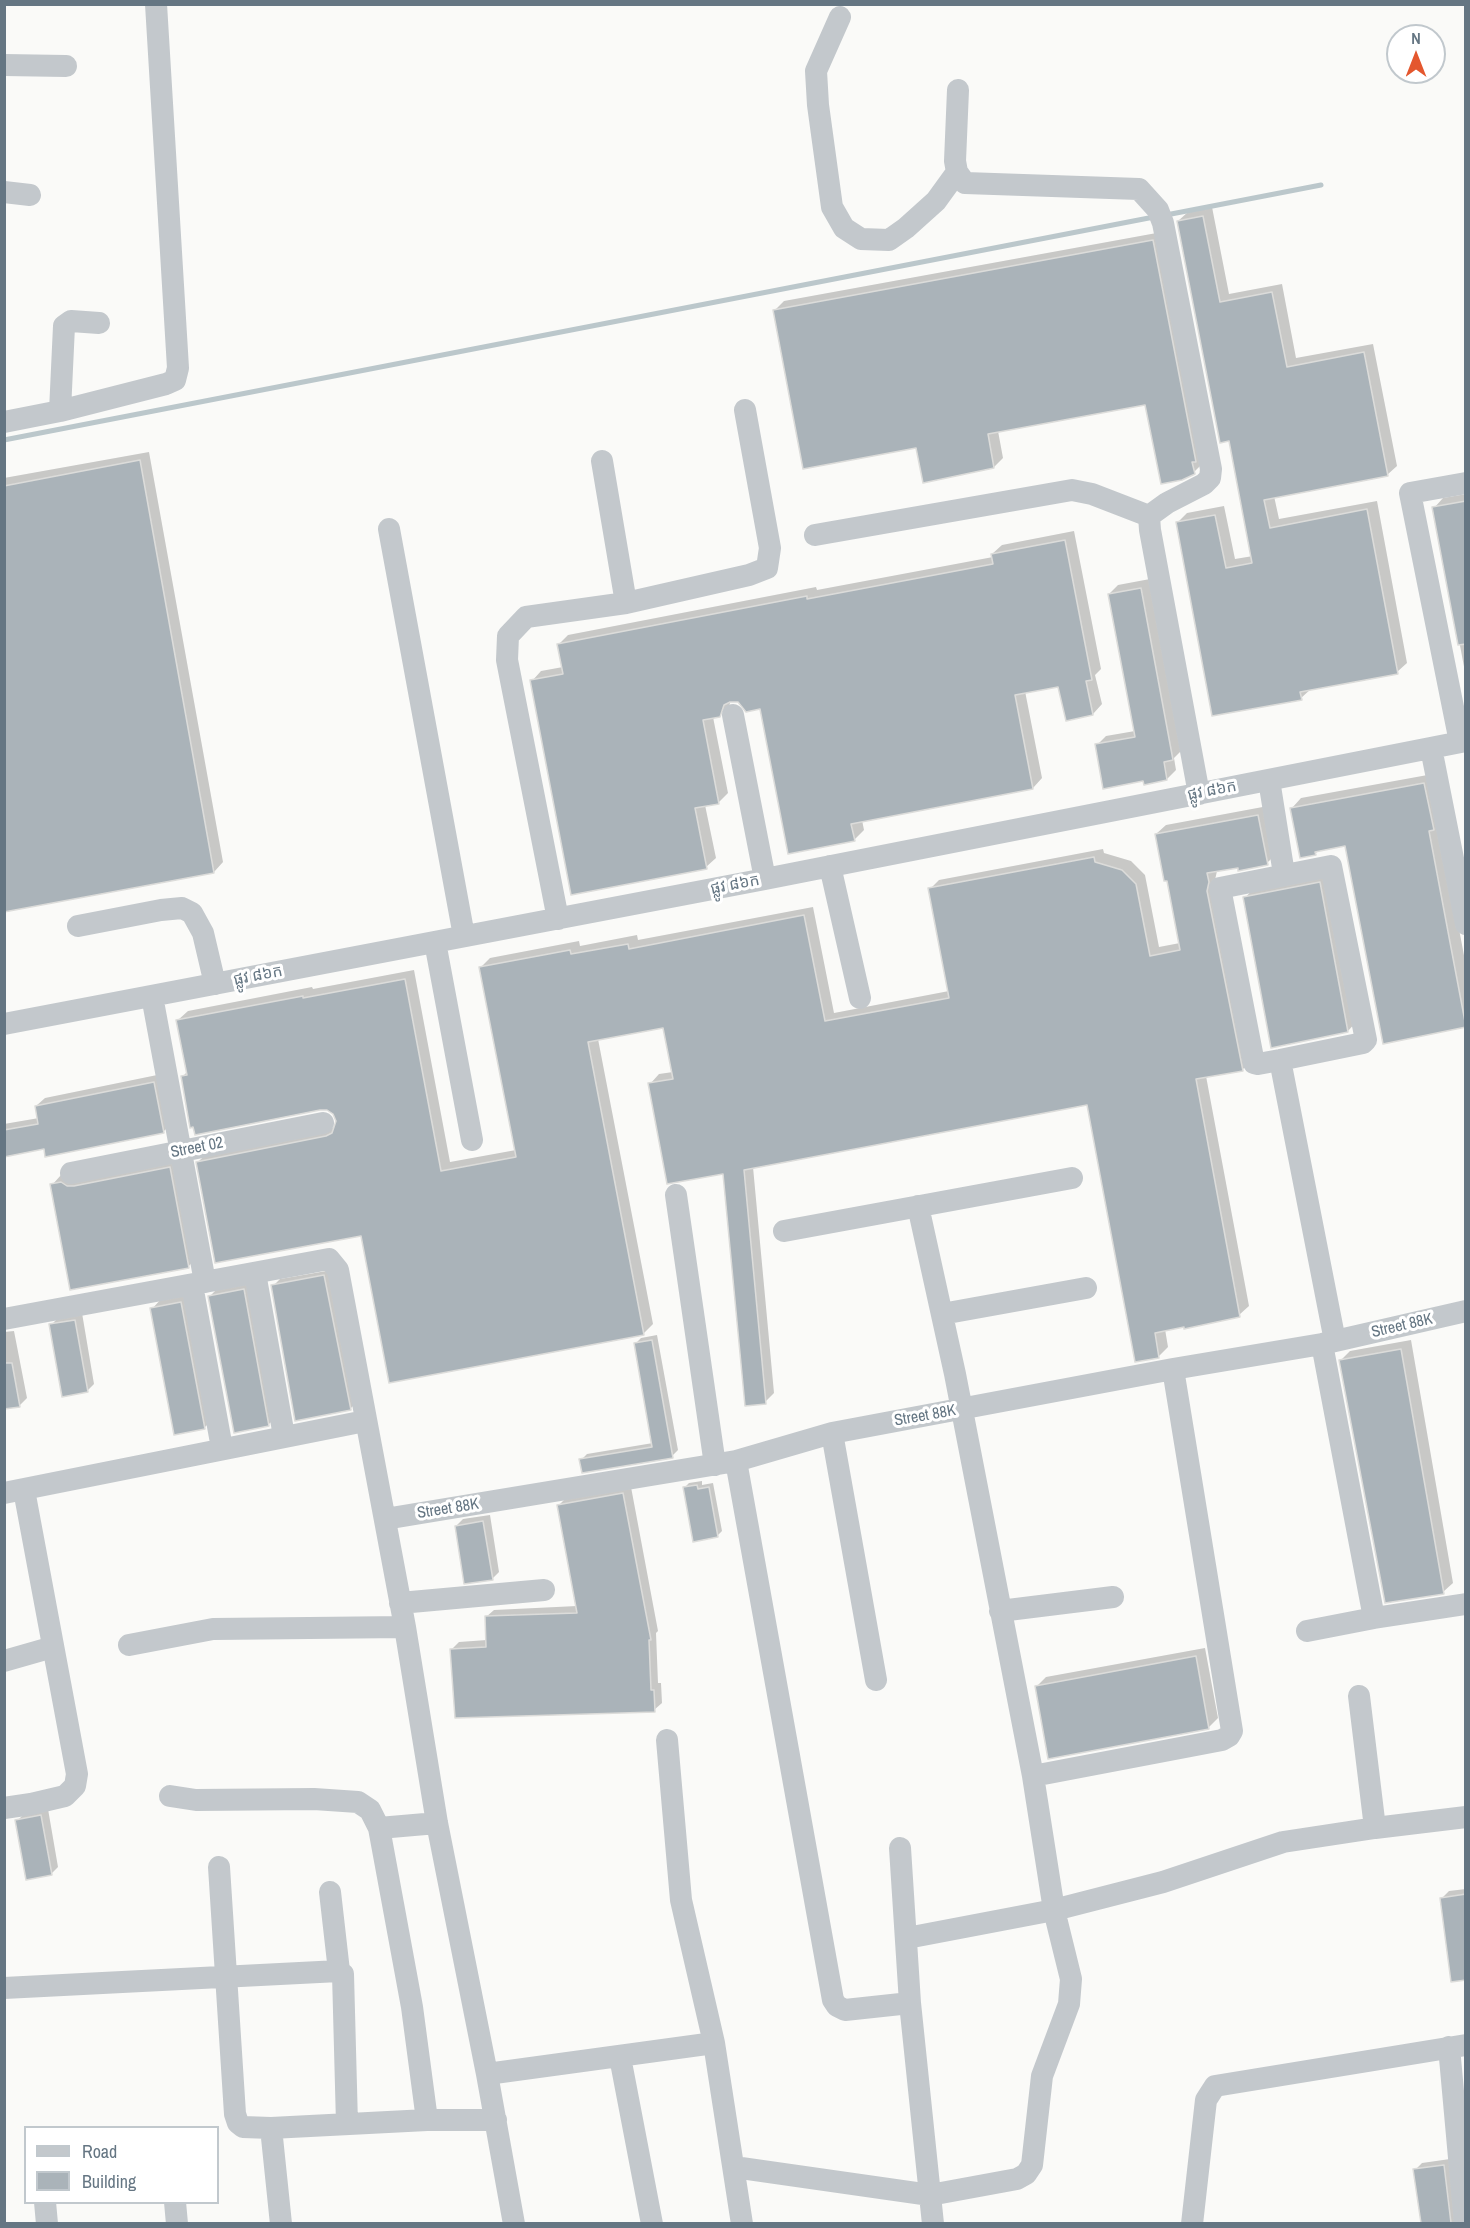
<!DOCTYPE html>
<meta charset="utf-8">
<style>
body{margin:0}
#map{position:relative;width:1470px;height:2228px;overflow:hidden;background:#fafaf8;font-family:"Archivo Narrow",sans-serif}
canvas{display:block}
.frame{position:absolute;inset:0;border:6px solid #657683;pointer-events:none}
.legend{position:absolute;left:24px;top:2126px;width:195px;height:78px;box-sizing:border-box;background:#fff;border:2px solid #c1c8cd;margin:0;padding:8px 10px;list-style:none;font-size:18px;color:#657683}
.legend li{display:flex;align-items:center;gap:12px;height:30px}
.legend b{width:30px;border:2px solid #c1c8cd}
.north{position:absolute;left:1386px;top:24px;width:60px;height:60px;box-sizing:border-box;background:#fff;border:2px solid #c1c8cd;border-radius:50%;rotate:0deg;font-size:16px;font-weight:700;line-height:24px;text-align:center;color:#657683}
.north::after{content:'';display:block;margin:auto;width:21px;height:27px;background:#e4572e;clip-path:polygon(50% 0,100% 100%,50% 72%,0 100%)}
</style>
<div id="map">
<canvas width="1470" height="2228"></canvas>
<div class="frame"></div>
<ul class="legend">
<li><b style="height:8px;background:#c3c8cc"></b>Road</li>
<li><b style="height:16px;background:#aab3b9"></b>Building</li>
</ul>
<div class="north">N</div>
</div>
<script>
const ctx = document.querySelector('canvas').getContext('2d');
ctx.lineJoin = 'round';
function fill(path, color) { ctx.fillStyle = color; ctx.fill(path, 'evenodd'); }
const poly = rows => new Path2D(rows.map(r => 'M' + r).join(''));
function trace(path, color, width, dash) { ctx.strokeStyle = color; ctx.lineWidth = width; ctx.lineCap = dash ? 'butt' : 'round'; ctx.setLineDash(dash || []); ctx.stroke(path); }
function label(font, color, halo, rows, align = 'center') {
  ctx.font = font + ' "Archivo Narrow","Noto Sans Khmer",sans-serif'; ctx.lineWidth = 6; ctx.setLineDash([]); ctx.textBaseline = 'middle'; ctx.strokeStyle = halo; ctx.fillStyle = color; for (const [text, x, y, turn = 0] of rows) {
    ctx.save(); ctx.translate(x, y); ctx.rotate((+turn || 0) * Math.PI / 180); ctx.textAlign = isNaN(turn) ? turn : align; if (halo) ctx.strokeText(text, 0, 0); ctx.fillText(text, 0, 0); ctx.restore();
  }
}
fill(poly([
 [1212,207,1229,294,1282,284,1296,358,1373,344,1397,466,1387,475,1274,496,1279,519,1377,501,1407,663,1397,672,1311,689,1301,698,1178,522,1187,513,1224,506,1235,559,1253,556,1230,440,1178,221,1188,212],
 [1162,232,1203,463,1194,472,1146,403,998,431,1003,458,994,467,918,446,774,311,784,301],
 [149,452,223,862,214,872,4,910,4,478],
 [1466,494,1466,672,1465,672,1434,508,1443,498],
 [1074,531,1101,669,1095,675,1102,704,1093,714,1059,685,1025,691,1042,778,1033,788,862,820,864,830,854,840,761,707,731,700,729,706,719,715,713,717,728,793,719,802,705,805,716,858,706,867,532,681,541,671,563,667,559,644,568,635,816,587,817,590,993,557,992,554,1002,545],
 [1150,579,1182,750,1174,758,1176,770,1167,779,1144,780,1097,745,1106,736,1135,731,1109,594,1118,585],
 [1433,774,1439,823,1466,966,1466,1026,1346,845,1319,850,1315,854,1292,808,1301,798],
 [1268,806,1276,854,1267,863,1239,866,1217,871,1215,880,1252,1060,1243,1069,1206,1076,1249,1306,1239,1315,1165,1329,1168,1347,1159,1356,1088,1103,753,1167,774,1393,765,1402,725,1172,650,1084,659,1074,673,1072,664,1027,598,1039,653,1324,643,1334,362,1234,198,1162,207,1153,338,1127,335,1114,328,1109,182,1077,188,1071,178,1020,188,1011,312,987,313,989,414,970,450,1162,516,1150,481,967,490,958,579,941,580,946,637,935,638,940,813,907,834,1013,949,991,930,889,939,880,1103,849,1104,853,1131,861,1145,875,1159,947,1180,943,1168,879,1156,834,1166,825],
 [1330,873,1357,1021,1348,1031,1245,898,1254,888],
 [162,1074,171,1124,163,1132,45,1148,4,1155,4,1124,39,1118,36,1106,45,1098],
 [179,1158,197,1257,188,1267,52,1185,61,1175],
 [332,1270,357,1402,350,1409,273,1286,280,1279],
 [253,1280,277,1416,268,1425,209,1297,219,1287],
 [191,1293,214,1418,204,1428,152,1309,161,1299],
 [82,1313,94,1384,87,1391,51,1325,58,1318],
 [14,1331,27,1398,20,1405,4,1408,4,1332],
 [657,1335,678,1450,672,1456,581,1460,587,1454,653,1443,635,1344,641,1338],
 [1411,1340,1453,1583,1443,1592,1340,1361,1350,1351],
 [702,1481,702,1485,713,1483,722,1531,717,1536,684,1488,689,1483],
 [631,1487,658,1631,656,1633,658,1683,661,1683,662,1703,654,1710,451,1650,459,1642,487,1640,486,1617,494,1610,577,1606,558,1506,566,1498],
 [490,1515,499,1572,492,1579,456,1526,463,1519],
 [1205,1648,1218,1718,1209,1727,1049,1758,1036,1687,1046,1677],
 [48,1809,58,1867,51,1874,17,1821,24,1814],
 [1466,1889,1466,1979,1442,1898,1449,1891],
 [1450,2159,1459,2224,1423,2224,1415,2170,1422,2163]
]), '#0003');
trace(poly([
 [1166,215,1321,185],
 [4,440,1154,217]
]), '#bbc7cb', 5);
const building = poly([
 [1203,216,1220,302,1272,292,1287,367,1364,352,1388,476,1264,500,1270,528,1367,509,1398,674,1300,692,1302,700,1212,716,1176,522,1215,515,1226,568,1252,563,1229,441,1220,443,1177,221,1203,216],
 [1153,240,1196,462,1192,462,1195,474,1182,480,1161,484,1145,405,988,434,994,468,923,483,916,448,803,469,773,310,1153,240],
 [140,460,214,873,4,912,4,486,140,460],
 [1466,501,1466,644,1458,645,1432,507,1466,501],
 [1065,540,1092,680,1086,681,1093,715,1066,721,1058,687,1015,695,1033,789,851,824,855,841,788,854,760,709,746,712,738,702,730,702,724,705,720,717,703,720,719,804,695,808,707,869,571,895,530,680,563,674,557,644,807,596,807,599,993,564,991,554,1065,540],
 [1141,588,1173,760,1164,762,1167,780,1144,785,1143,781,1103,789,1095,744,1135,737,1108,594,1141,588],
 [1424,783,1434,830,1429,831,1466,1027,1383,1044,1345,846,1315,852,1316,855,1300,858,1290,808,1424,783],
 [1258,815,1268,865,1238,871,1238,868,1207,873,1209,882,1207,891,1243,1071,1196,1079,1240,1317,1184,1329,1184,1327,1155,1333,1159,1358,1135,1362,1087,1105,744,1170,766,1404,745,1406,723,1174,667,1184,648,1083,673,1079,663,1028,588,1042,644,1335,389,1383,361,1236,215,1263,196,1162,326,1136,332,1133,336,1121,333,1114,327,1110,320,1110,195,1135,193,1127,190,1128,181,1076,187,1075,176,1020,303,996,303,998,405,979,441,1171,516,1157,479,967,570,950,571,954,628,944,629,949,804,915,825,1021,949,998,928,888,1094,857,1095,862,1122,870,1136,884,1150,956,1180,950,1167,881,1164,881,1155,834,1258,815],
 [1320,882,1348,1032,1271,1048,1243,897,1320,882],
 [154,1082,164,1133,45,1157,44,1149,4,1157,4,1130,38,1124,35,1106,154,1082],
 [170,1167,189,1268,70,1290,50,1184,61,1182,67,1186,74,1186,170,1167],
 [324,1275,351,1410,295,1421,271,1285,324,1275],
 [244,1289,269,1426,234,1433,208,1296,244,1289],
 [181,1302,205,1429,174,1435,150,1308,181,1302],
 [75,1320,88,1392,62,1397,49,1324,75,1320],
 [652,1340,673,1458,582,1473,579,1459,652,1447,634,1343,652,1340],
 [1401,1349,1444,1594,1385,1603,1339,1360,1401,1349],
 [4,1363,12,1363,20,1407,4,1409,4,1363],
 [697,1485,698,1489,709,1487,718,1537,693,1542,683,1487,697,1485],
 [623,1493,651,1640,649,1640,651,1690,654,1690,655,1712,455,1718,450,1649,486,1647,485,1616,577,1613,557,1505,623,1493],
 [483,1521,493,1580,464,1584,455,1526,483,1521],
 [1196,1656,1209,1729,1048,1759,1035,1686,1196,1656],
 [41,1815,52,1875,26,1880,15,1820,41,1815],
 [1466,1894,1466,1980,1451,1982,1440,1898,1466,1894],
 [1444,2165,1451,2223,1421,2223,1413,2169,1444,2165]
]);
fill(building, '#aab3b9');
trace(building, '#dcdcda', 1.5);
trace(poly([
 [840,17,816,71,818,105,832,207,844,228,861,239,889,240,906,228,936,201,957,172],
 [4,65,66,66],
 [958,90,955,161,957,172,965,183,1139,189,1158,210,1163,223,1211,469,1210,478,1204,484,1167,503,1149,516,1150,530,1199,794],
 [4,192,30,195],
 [60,411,64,326,71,321,99,323],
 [4,422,60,411,166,384,175,380,178,368,156,4],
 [602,461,626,603],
 [389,529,464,936],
 [815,535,1072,490,1092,494,1149,516],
 [733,715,765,879],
 [1460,742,1410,493,1466,483],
 [1431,748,1466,924],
 [1269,780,1284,874],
 [830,866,860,998],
 [1331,866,1366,1040,1363,1043,1280,1060,1258,1064,1254,1063,1220,888,1331,866],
 [558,919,507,660,508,636,526,617,626,603,749,575,767,568,770,548,745,410],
 [78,926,161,910,182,908,192,913,203,933,215,984],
 [435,942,472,1140],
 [152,996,205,1282],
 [4,1024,765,879,1466,741],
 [1280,1060,1335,1341],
 [71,1173,323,1123],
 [676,1195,715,1465],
 [784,1231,1072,1178],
 [255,1273,284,1436],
 [192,1285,222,1448],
 [942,1314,1086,1288],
 [4,1319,329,1259,338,1270,405,1627,437,1823,487,2074,514,2224],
 [1322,1344,1374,1618],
 [832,1433,876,1680],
 [736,1461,833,2000,837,2006,845,2010,910,2003],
 [4,1493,365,1421],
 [385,1519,736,1461,832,1433,1173,1369,1322,1344,1466,1311],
 [400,1603,544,1590],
 [1000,1611,1113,1597],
 [1307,1631,1374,1618,1466,1604],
 [129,1645,213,1629,405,1627],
 [4,1661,53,1647],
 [1359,1696,1375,1828],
 [667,1740,681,1900,714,2043,742,2224],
 [1033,1776,1222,1740,1229,1736,1232,1731,1173,1369],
 [170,1796,196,1800,314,1799,358,1802,370,1810,379,1828,437,1823],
 [4,1808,31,1804,65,1796,75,1786,77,1774,24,1490],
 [379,1828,412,2007,427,2120,496,2120],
 [900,1848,910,2003,933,2224],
 [219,1867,235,2114,238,2123,243,2127,271,2128,427,2120],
 [330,1892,339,1971],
 [907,1938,1054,1910,1163,1882,1283,1842,1375,1828,1466,1817],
 [4,1988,339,1971,343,1974,347,2124],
 [1449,2047,1465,2224],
 [620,2057,652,2224],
 [487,2074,714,2043],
 [271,2128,281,2224],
 [734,2167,930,2195,1017,2179,1026,2174,1032,2165,1042,2076,1069,2004,1071,1979,1054,1910,1033,1776,955,1374,918,1206],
 [45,2202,47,2224],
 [175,2202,177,2224],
 [1192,2224,1206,2100,1215,2086,1466,2045]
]), '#c3c8cc', 22);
label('16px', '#657683', '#fff', [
 ["ផ្លូវ ៨៦ក",1212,791,-11],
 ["ផ្លូវ ៨៦ក",735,885,-11],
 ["ផ្លូវ ៨៦ក",258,976,-11],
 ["Street 02",197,1148,-11],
 ["Street 88K",1402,1326,-13],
 ["Street 88K",925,1416,-10],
 ["Street 88K",448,1509,-9]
]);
</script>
